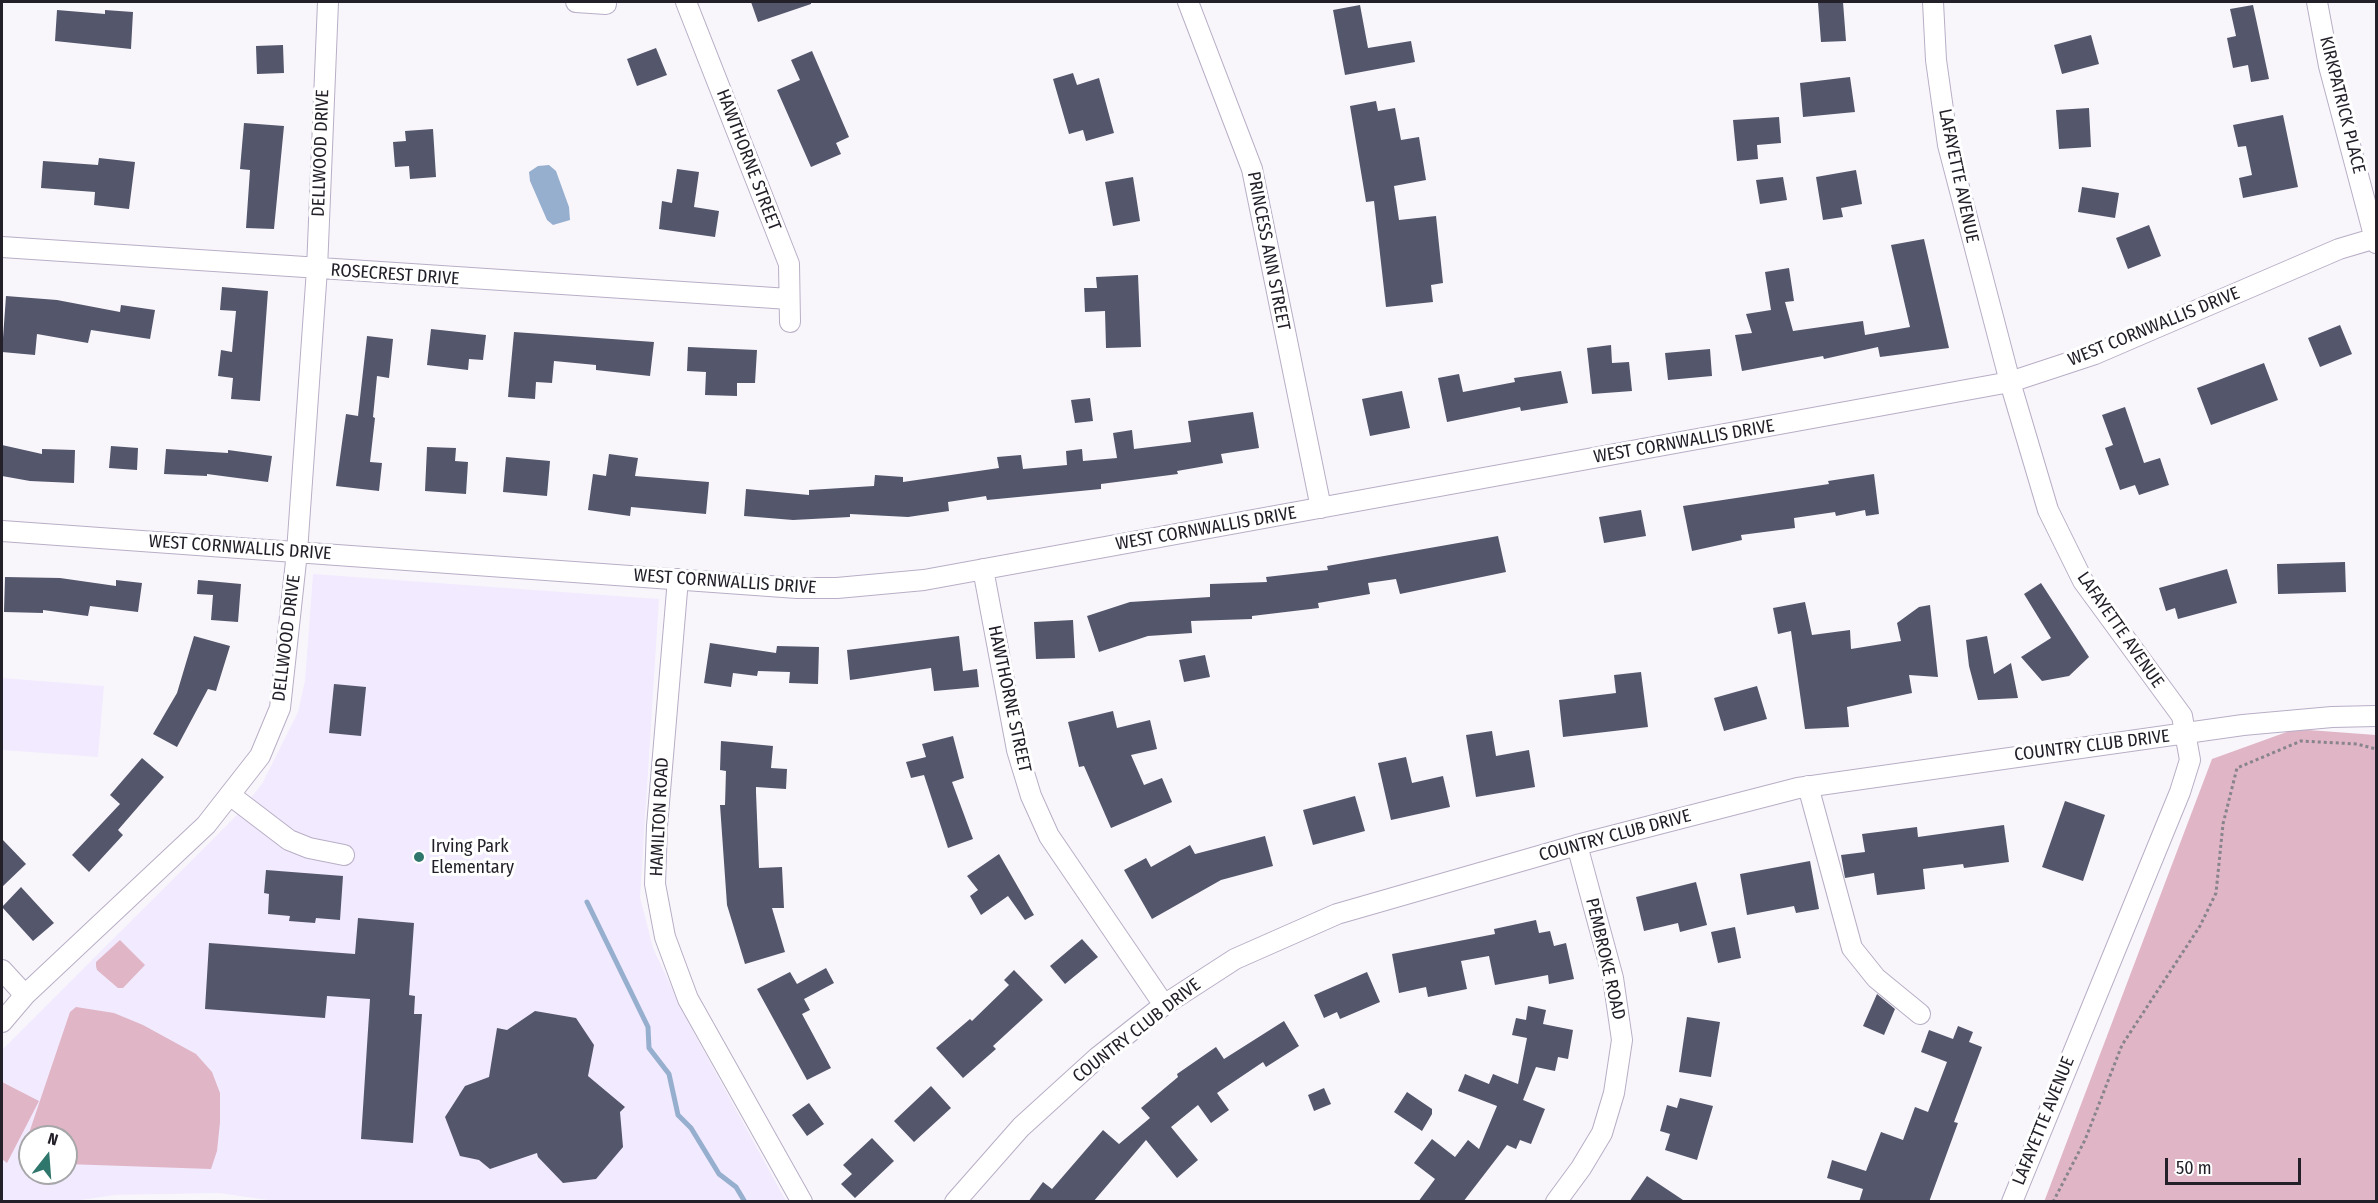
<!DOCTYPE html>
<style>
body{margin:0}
#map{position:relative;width:2378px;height:1203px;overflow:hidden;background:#f8f6fb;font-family:"Fira Sans Condensed",sans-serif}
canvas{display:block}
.frame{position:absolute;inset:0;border:3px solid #242029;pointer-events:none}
.north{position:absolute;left:18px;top:1125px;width:60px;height:60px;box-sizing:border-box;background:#fff;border:2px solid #a7a6a9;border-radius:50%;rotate:17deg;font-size:16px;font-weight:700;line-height:24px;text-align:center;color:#242029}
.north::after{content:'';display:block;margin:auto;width:21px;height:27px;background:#2f766d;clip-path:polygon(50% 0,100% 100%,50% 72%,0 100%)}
.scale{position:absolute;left:2165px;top:1158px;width:136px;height:27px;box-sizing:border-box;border:3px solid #242029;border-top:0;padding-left:8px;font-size:18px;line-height:21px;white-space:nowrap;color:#242029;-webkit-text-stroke:4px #fff;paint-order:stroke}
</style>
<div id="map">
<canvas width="2378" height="1203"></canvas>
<div class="frame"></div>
<div class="north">N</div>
<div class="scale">50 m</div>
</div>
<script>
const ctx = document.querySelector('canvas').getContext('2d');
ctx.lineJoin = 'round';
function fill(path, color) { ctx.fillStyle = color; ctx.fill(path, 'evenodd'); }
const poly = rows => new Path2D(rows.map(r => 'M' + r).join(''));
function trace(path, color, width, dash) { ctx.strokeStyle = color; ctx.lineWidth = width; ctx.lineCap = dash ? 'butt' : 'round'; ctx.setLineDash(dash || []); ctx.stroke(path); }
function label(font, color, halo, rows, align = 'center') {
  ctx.font = font + ' "Fira Sans Condensed",sans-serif'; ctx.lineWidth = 6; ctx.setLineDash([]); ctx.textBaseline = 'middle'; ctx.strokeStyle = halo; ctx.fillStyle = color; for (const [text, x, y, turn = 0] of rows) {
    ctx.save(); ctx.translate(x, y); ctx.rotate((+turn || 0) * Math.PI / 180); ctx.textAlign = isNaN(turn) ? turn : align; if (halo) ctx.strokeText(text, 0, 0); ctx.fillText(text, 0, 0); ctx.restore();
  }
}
fill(poly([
 [313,574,659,599,640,897,653,948,688,1022,786,1201,282,1202,219,1193,115,1195,67,1202,2,1202,2,1050,235,817,262,784,298,712,305,681],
 [30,1137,66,1137,66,1173,30,1173],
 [2,678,104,686,98,757,2,750]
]), '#f2eafe');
fill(poly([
 [2295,729,2376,735,2376,1201,2044,1202,2212,759],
 [120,940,145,965,123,988,118,988,97,970,96,966,96,962],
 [76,1007,114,1013,143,1025,196,1054,212,1072,220,1093,220,1122,217,1151,211,1169,66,1164,66,1137,30,1137,30,1155,27,1139,70,1012],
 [2,1082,39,1101,7,1163,2,1159]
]), '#e0b5c6');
fill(poly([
 [549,165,556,171,569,207,570,220,553,225,547,220,530,181,529,172,538,166]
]), '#97afcf');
trace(poly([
 [587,902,648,1027,649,1048,669,1074,678,1115,691,1128,719,1174,736,1187,745,1202]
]), '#97afcf', 5);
fill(poly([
 [751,2,811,2,811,4,758,22],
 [1843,2,1846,41,1821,42,1818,3],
 [1360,5,1368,48,1411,41,1415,62,1345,75,1333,10],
 [2253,5,2269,79,2251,82,2248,65,2233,68,2227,38,2236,36,2230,9],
 [57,10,105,14,105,10,133,12,131,49,55,41],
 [2091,35,2099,64,2062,74,2054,45],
 [283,45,284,73,257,74,256,46],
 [656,48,667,75,637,86,627,59],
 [812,51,849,137,836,143,841,154,811,167,777,90,800,80,791,60],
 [1073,73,1077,85,1099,78,1114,133,1086,141,1083,130,1069,134,1053,79],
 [1850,77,1855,112,1803,117,1800,83],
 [1376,101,1378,111,1395,108,1401,140,1419,137,1426,180,1394,186,1399,220,1436,216,1443,283,1431,285,1433,302,1386,307,1374,201,1366,202,1350,106],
 [2089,108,2091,147,2059,149,2056,110],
 [2283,115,2298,187,2243,198,2239,178,2252,175,2246,146,2238,147,2233,125],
 [1779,117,1781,143,1757,145,1758,159,1737,161,1733,120],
 [244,123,284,126,274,229,246,228,250,170,240,169],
 [433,129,436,177,410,179,409,166,395,167,393,142,406,141,405,131],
 [99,158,135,162,129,209,94,205,95,192,41,188,43,161,98,165],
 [677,169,699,172,694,207,719,211,715,237,659,229,662,201,672,203],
 [1856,170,1862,204,1841,208,1843,217,1823,220,1816,177],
 [1133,177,1140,221,1113,226,1105,182],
 [1783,177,1787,200,1760,204,1756,180],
 [2082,187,2119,193,2115,218,2078,212],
 [2149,225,2161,256,2128,269,2116,238],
 [1924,239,1949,348,1880,357,1878,347,1824,359,1823,356,1742,371,1735,335,1752,333,1746,314,1771,310,1765,272,1789,268,1794,301,1785,302,1793,331,1863,321,1865,335,1910,327,1891,245],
 [1138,275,1141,347,1106,348,1105,311,1085,312,1084,288,1097,288,1096,277],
 [222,287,268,291,260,401,231,399,233,378,218,376,221,350,232,352,236,311,220,310],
 [6,296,57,300,120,312,121,305,155,310,150,339,91,330,88,343,37,334,35,355,2,352],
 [2340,325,2352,354,2320,367,2308,338],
 [431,329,486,335,483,360,469,359,468,370,427,365],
 [514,332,654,342,650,376,596,370,596,365,554,361,552,383,536,382,535,399,508,397],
 [367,336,393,339,389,378,377,376,373,417,375,418,370,462,382,463,379,491,336,486,346,414,358,416],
 [1611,345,1612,363,1629,362,1632,391,1592,394,1587,348],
 [688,347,757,350,755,383,737,383,737,396,705,395,706,372,687,371],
 [1710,349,1712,376,1668,380,1665,353],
 [2264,363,2278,400,2211,425,2197,388],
 [1561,371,1568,403,1521,411,1520,407,1447,422,1438,378,1459,374,1463,392,1515,382,1514,378],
 [1402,391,1410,428,1370,436,1362,399],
 [1090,398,1093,421,1075,423,1071,400],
 [2125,407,2144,463,2160,458,2169,485,2139,495,2135,485,2120,490,2105,448,2113,445,2102,415],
 [1253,412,1259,448,1221,454,1223,463,1177,471,1178,474,1101,484,1101,489,987,500,986,496,948,502,949,511,908,517,850,514,850,517,793,520,744,516,746,489,809,495,809,490,874,486,875,475,903,477,903,482,999,468,997,457,1021,455,1023,469,1067,465,1066,451,1082,449,1083,461,1117,458,1113,433,1132,430,1134,449,1191,442,1188,421],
 [2,445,42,454,42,449,75,450,74,483,30,481,2,476],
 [111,446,138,448,137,470,109,468],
 [427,447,456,448,455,461,468,462,466,494,425,491],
 [166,449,228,453,228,450,272,456,268,482,207,474,207,476,164,474],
 [609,454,638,458,635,476,709,482,706,514,631,507,630,516,588,510,593,474,606,476],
 [506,457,550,461,547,496,503,492],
 [1874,474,1879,514,1866,516,1865,510,1836,516,1835,512,1794,518,1795,528,1741,535,1742,540,1692,551,1683,506,1829,484,1828,481],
 [1641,510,1646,536,1604,543,1599,517],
 [1498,536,1506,572,1400,594,1396,579,1368,583,1370,594,1318,603,1319,608,1252,616,1252,619,1191,621,1192,633,1148,636,1099,652,1087,616,1130,602,1210,597,1210,584,1267,582,1266,577,1328,570,1327,566],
 [2345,562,2346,592,2278,594,2277,564],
 [2227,569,2237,603,2178,619,2175,608,2166,611,2159,588],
 [5,577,60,578,116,586,116,580,142,583,138,612,90,606,88,616,43,610,43,613,4,612],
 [198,580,241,584,238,622,211,620,213,595,197,594],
 [2041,583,2089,657,2069,676,2042,681,2021,657,2051,638,2024,594],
 [1805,602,1812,635,1850,630,1851,649,1901,641,1897,623,1919,607,1930,605,1938,677,1909,675,1912,693,1847,707,1849,727,1805,729,1791,631,1778,634,1773,608],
 [1073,620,1075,658,1036,659,1034,622],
 [194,636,230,646,216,691,208,689,177,747,153,734,177,693],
 [959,636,963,671,977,669,979,687,934,691,931,668,850,680,847,650],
 [1987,636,1994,674,2011,663,2018,698,1978,700,1969,666,1966,640],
 [710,643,776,653,777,646,819,647,818,684,789,683,790,672,758,671,757,676,733,673,731,687,704,683],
 [1205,655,1210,677,1184,682,1179,660],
 [1641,672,1648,727,1563,737,1559,700,1616,693,1614,675],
 [334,684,366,687,361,736,329,733],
 [1757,686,1767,719,1724,731,1714,698],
 [1113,711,1117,728,1150,720,1157,749,1131,755,1144,785,1162,778,1172,802,1111,828,1084,766,1079,767,1068,722],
 [1492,731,1496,756,1529,750,1535,787,1476,797,1466,735],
 [953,736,964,778,952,782,973,839,948,848,924,775,911,778,906,762,926,757,922,744],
 [721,741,773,746,771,768,787,769,786,789,756,787,756,792,759,868,782,867,784,908,772,908,785,952,745,964,727,905,720,805,725,805,726,771,720,770],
 [1406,757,1412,783,1443,776,1450,807,1391,820,1378,763],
 [142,758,164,777,118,830,123,835,89,872,72,855,120,804,110,795],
 [1355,796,1365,831,1313,845,1303,810],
 [2065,801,2105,815,2083,881,2042,867],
 [2004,825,2009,862,1964,868,1963,864,1923,869,1925,889,1877,895,1874,873,1845,878,1841,855,1865,852,1862,834,1917,827,1918,837],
 [1265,836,1273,866,1221,880,1152,919,1124,870,1146,858,1151,867,1190,845,1195,854],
 [2,839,26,864,2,887],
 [999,854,1034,915,1025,920,1008,896,981,915,970,896,978,890,967,876],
 [1810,861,1819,909,1796,913,1794,906,1747,915,1740,874],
 [266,870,343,876,340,920,316,918,315,923,289,921,290,916,268,914,269,894,264,893],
 [1696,882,1707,925,1680,932,1678,923,1644,931,1636,897],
 [21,887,54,923,33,941,2,907],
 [358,918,414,923,409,995,415,996,414,1014,422,1014,413,1143,361,1139,370,999,327,996,325,1018,205,1009,209,943,355,954],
 [1536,920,1539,933,1550,931,1554,946,1566,943,1574,979,1549,984,1548,975,1495,985,1489,956,1461,961,1467,989,1428,997,1426,987,1399,993,1392,954,1495,934,1494,929],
 [1735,927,1741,958,1718,963,1711,932],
 [1082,939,1098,957,1065,984,1050,966],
 [826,968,834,983,804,999,810,1010,802,1014,831,1068,807,1080,757,989,790,972,797,984],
 [1014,970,1043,1000,993,1046,996,1049,963,1078,936,1048,970,1019,972,1021,1009,985,1004,980],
 [1367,972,1380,1002,1340,1019,1337,1012,1324,1018,1314,995],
 [1877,994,1895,1009,1884,1035,1863,1026],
 [1528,1006,1546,1010,1543,1024,1573,1030,1568,1059,1558,1057,1555,1071,1536,1067,1523,1100,1545,1109,1531,1144,1520,1140,1516,1149,1507,1145,1463,1202,1418,1202,1435,1179,1414,1163,1432,1139,1455,1157,1468,1140,1479,1149,1497,1106,1458,1091,1465,1074,1489,1084,1493,1074,1518,1084,1527,1038,1512,1035,1516,1018,1526,1020],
 [535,1011,576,1018,594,1045,588,1076,625,1107,620,1112,623,1147,596,1179,563,1183,538,1157,537,1153,490,1169,479,1160,460,1156,445,1117,465,1086,489,1077,497,1028,507,1030],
 [1687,1017,1720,1022,1711,1077,1679,1072],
 [1284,1021,1299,1046,1266,1067,1263,1062,1217,1093,1229,1110,1211,1123,1198,1105,1171,1127,1198,1160,1177,1178,1146,1140,1093,1202,1028,1202,1043,1182,1052,1189,1103,1130,1119,1144,1150,1118,1141,1108,1178,1077,1177,1074,1216,1047,1224,1059],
 [1958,1026,1973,1032,1969,1042,1982,1047,1954,1122,1958,1123,1929,1202,1859,1202,1863,1189,1827,1178,1832,1160,1866,1171,1881,1132,1903,1140,1915,1107,1928,1112,1947,1062,1921,1052,1929,1030,1953,1039],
 [931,1086,951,1108,914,1142,894,1121],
 [1324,1088,1331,1104,1314,1111,1308,1095],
 [1407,1092,1432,1109,1432,1114,1422,1131,1394,1112],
 [1680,1098,1713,1106,1697,1160,1665,1150,1670,1134,1660,1131,1667,1105,1677,1108],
 [809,1103,824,1124,807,1136,792,1115],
 [872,1138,894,1161,855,1198,841,1184,852,1174,843,1165],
 [1647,1176,1686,1202,1629,1202]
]), '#54566c');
const minor = poly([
 [576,2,606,4],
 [686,2,789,264,790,322],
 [1188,2,1252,169,1321,508],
 [1933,2,1936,60,1948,145,2010,382,2048,510,2083,581,2182,716,2190,760,2180,792,2012,1202],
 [2317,2,2329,66,2376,243],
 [2,247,789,299],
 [2,531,797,588,837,588,924,580,2010,382,2095,354,2339,249,2376,238],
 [983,569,1017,750,1031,796,1049,836,1164,1005],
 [678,579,657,826,655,884,665,937,688,999,802,1202],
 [1808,786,1852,948,1876,978,1920,1014],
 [230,795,289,840,309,848,344,855],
 [2,970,25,995],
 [2,1022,25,995,206,825,260,756,280,708,297,552,317,269,328,2],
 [955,1202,1021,1127,1098,1057,1164,1005,1235,959,1337,914,1577,845,1798,788,2243,725,2332,717,2376,716],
 [1556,1202,1581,1168,1602,1133,1614,1093,1622,1040,1613,978,1577,845]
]);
trace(minor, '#b8aec6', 22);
trace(poly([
 [2053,1202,2085,1140,2122,1045,2200,926,2216,893,2223,824,2237,768,2301,741,2357,744,2376,749]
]), '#87848b', 3, [3, 3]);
trace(minor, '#fff', 20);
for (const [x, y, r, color] of [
 [419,857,6,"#2f766d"]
]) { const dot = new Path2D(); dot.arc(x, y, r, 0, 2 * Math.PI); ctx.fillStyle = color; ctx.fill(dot); trace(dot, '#fff', 2); }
label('18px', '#242029', '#fff', [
 ["KIRKPATRICK PLACE",2342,105,76],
 ["DELLWOOD DRIVE",321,153,-88],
 ["HAWTHORNE STREET",748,160,69],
 ["LAFAYETTE AVENUE",1958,176,78],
 ["PRINCESS ANN STREET",1268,251,79],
 ["ROSECREST DRIVE",395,275,4],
 ["WEST CORNWALLIS DRIVE",2154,327,-22],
 ["WEST CORNWALLIS DRIVE",1684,442,-10],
 ["WEST CORNWALLIS DRIVE",1206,529,-10],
 ["WEST CORNWALLIS DRIVE",240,548,4],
 ["WEST CORNWALLIS DRIVE",725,582,4],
 ["LAFAYETTE AVENUE",2120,630,55],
 ["DELLWOOD DRIVE",287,638,-83],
 ["HAWTHORNE STREET",1009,699,78],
 ["COUNTRY CLUB DRIVE",2092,746,-7],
 ["HAMILTON ROAD",660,817,-87],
 ["COUNTRY CLUB DRIVE",1615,836,-15],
 ["PEMBROKE ROAD",1605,959,77],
 ["COUNTRY CLUB DRIVE",1137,1031,-38],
 ["LAFAYETTE AVENUE",2044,1121,-68]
]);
label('18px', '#242029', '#fff', [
 ["Irving Park",431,847],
 ["Elementary",431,868]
], 'left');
</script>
